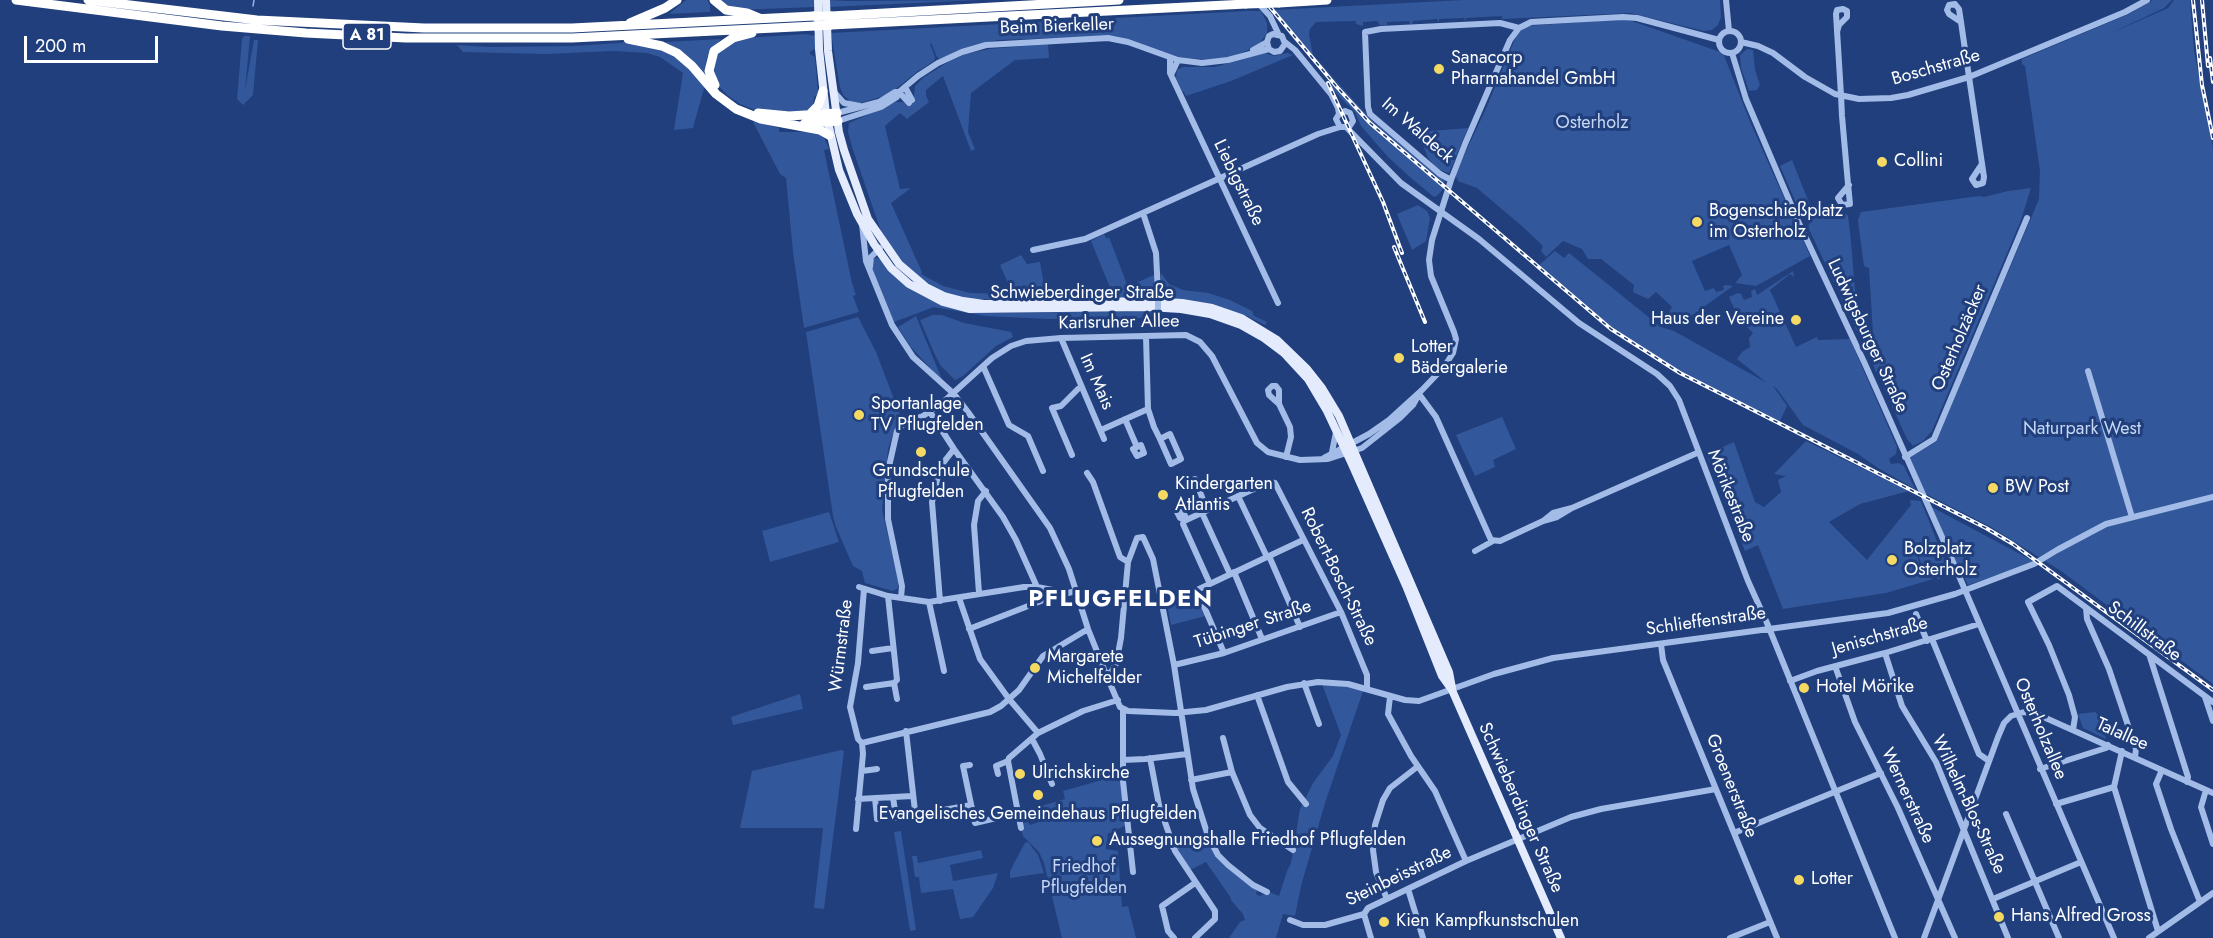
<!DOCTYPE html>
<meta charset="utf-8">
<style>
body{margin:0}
#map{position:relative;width:2213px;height:938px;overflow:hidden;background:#203f7c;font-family:Jost,sans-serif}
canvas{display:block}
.scale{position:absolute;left:24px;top:36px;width:134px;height:27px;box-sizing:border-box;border:3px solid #fff;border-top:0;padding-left:8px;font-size:18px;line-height:21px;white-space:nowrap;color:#fff;-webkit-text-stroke:4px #203f7c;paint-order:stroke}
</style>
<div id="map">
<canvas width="2213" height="938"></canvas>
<div class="scale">200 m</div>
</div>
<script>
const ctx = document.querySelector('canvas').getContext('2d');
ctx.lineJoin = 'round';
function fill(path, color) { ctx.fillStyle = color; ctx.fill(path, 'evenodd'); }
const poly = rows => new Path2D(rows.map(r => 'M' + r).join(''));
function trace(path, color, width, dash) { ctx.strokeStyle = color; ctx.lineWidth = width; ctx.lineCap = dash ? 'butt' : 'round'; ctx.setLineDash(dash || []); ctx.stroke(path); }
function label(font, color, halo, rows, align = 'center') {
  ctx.font = font + ' Jost,sans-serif'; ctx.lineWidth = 6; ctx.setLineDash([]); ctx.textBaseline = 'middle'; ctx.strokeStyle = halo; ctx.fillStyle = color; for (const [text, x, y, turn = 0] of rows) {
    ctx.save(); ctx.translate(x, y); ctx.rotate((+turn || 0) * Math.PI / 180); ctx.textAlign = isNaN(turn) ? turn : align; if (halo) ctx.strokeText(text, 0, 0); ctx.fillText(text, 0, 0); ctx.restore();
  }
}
fill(poly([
 [686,0,707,0,710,5,710,12,669,14],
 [717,0,816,0,816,7,735,10],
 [830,0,846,1,979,0,830,7],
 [1463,0,1720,0,1721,17,1718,25,1712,30,1704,31,1630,13,1502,19,1502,16,1466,18,1466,21,1464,18,1439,19,1439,23,1437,19,1413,21,1412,24,1410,24,1409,21,1387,22,1387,25,1380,25,1377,21,1363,22,1363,26,1356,24,1356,21,1316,22,1310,29,1309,35,1313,55,1365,113,1445,180,1443,185,1366,116,1273,10],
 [2153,0,2172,0,2164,8,2109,34,2168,8,2174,0,2190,0,2194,51,2213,148,2213,684,2061,571,1991,527,1926,494,1909,457,1936,442,2039,199,2040,171,2025,66,2022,64,2022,59,2129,14],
 [1247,11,1261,11,1267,23,1267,33,1258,46,1231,57,1208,60,1179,57,1115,36,998,40,971,46,940,59,937,57,931,43,930,44,935,57,934,61,918,71,888,95,860,103,848,102,849,100,843,95,840,87,831,33],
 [1626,19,1723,53,1751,124,1810,256,1756,286,1735,283,1742,275,1729,245,1692,261,1705,291,1714,288,1716,292,1724,290,1723,286,1727,285,1733,286,1691,316,1678,313,1675,320,1668,321,1666,318,1672,307,1656,292,1648,299,1633,292,1634,285,1601,259,1588,259,1582,249,1563,241,1546,257,1541,251,1543,246,1523,227,1477,188,1458,181,1455,174,1485,111,1517,34,1526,26],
 [806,34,816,36,815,49,810,52,810,54,815,57,818,93,814,97,813,106,811,110,798,113,755,110,740,104,727,95,716,83,712,73,715,56,726,45,744,38],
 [244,36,250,36,245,90,254,40,258,40,253,95,243,105,237,99,242,39],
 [721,39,707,57,704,72,683,52,665,42],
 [633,40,662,46,706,81,693,128,674,130,683,73,660,57,647,53,614,51,545,54,463,52,457,45,490,47,572,46,620,43],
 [1048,44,1049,58,1015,60,971,93,968,132,975,149,971,151,943,76,926,90,926,96,929,102,907,119,900,113,885,126,900,189,911,188,891,203,922,272,921,274,943,286,970,293,1013,294,1000,265,1021,255,1027,264,1040,262,1045,291,1024,293,1111,290,1091,241,1104,234,1107,239,1109,237,1128,287,1137,290,1138,282,1156,274,1155,299,969,299,948,294,919,278,904,265,882,234,853,150,848,132,849,123,896,102,903,102,907,105,914,96,915,86,924,77,950,61,966,54,989,49],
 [1747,49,1753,50,1755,70,1760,85,1757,90,1749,91,1741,68,1740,55],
 [1265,53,1274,56,1287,53,1293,55,1231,81,1186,96,1184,92,1182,91,1176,78,1177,70,1183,67,1215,67],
 [1325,78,1376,131,1444,188,1437,196,1434,197,1411,178,1388,157,1361,126,1355,112,1332,89],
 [755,121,779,128,779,132,815,132,824,137,829,149,824,150,852,283,856,295,853,296,859,312,804,328,793,252,786,178,780,174,753,122],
 [1468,128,1449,173,1437,169,1428,158,1418,132],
 [1792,160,1814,215,1803,219,1780,166],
 [2031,188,2021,220,1932,431,1923,441,1913,446,1907,439,1880,380,1884,376,1882,372,1876,372,1873,365,1874,350,1869,268,1864,266,1859,229,1858,220,1861,212,1979,196,1984,197,2008,191],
 [1418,205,1427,211,1430,218,1426,241,1412,250,1397,214],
 [1846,214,1848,216,1850,231,1859,336,1808,227,1811,220,1815,218],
 [1555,251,1564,258,1569,253,1661,327,1674,331,1767,383,1737,359,1742,352,1750,347,1749,338,1753,333,1739,319,1729,297,1738,293,1741,294,1744,300,1752,297,1751,291,1755,289,1757,295,1793,271,1794,277,1790,274,1770,290,1796,347,1817,337,1818,340,1850,339,1897,447,1896,454,1889,459,1891,464,1899,463,1904,466,1915,489,1878,468,1858,454,1803,425,1777,389,1773,386,1787,406,1779,423,1697,382,1633,345,1590,313,1537,267],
 [874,258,878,258,913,290,925,297,957,310,994,313,1155,311,1155,318,1049,319,985,316,934,307,894,322,872,268,872,261],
 [1161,273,1169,284,1183,290,1208,293,1230,300,1252,311,1254,316,1267,322,1265,325,1247,316,1244,317,1161,299],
 [933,315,942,315,964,323,1011,332,1013,337,996,346,963,376,955,380,941,366,935,355,920,320],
 [916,316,943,382,910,346,898,327],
 [858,317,876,352,902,420,893,434,888,449,882,510,899,583,898,588,893,591,865,583,862,571,853,566,836,527,833,516,806,332],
 [1502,417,1516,449,1493,460,1495,467,1475,476,1456,435],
 [1806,441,1909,491,1860,504,1829,522,1867,560,1911,505,1910,500,1921,501,1949,572,1938,580,1933,567,1924,570,1914,546,1922,572,1933,579,1886,593,1783,609,1758,545,1745,551,1706,454,1734,442,1755,502,1764,507,1781,492,1778,480,1786,476,1774,474],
 [1926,504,2035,562,1968,585],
 [829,512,839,542,770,562,762,531],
 [1196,591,1206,616,1171,625,1167,604],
 [1322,684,1341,685,1363,691,1325,803,1301,886,1295,916,1283,914,1276,938,1229,938,1240,922,1245,920,1243,914,1230,899,1231,898,1206,862,1190,870,1177,849,1206,839,1216,855,1257,890,1256,894,1260,896,1269,892,1279,896,1287,871,1291,863,1300,809,1313,783,1333,756,1341,735],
 [800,694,803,709,733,725,731,717],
 [2095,712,2100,717,2106,739,2083,728,2078,714],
 [841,750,844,751,824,909,814,908,823,828,740,828,752,771],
 [1123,774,1128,824,1116,830,1114,833,1108,833,1106,849,1118,851,1122,907,1128,906,1136,938,1062,938,1044,863,1039,852,1023,836,1020,824,1028,822,1030,825,1042,821,1040,811,1041,806,1065,799,1063,791],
 [901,831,916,930,910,931,894,832],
 [1028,842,1038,855,1044,873,1010,878,1010,872,1013,865,1025,843],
 [981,850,983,858,950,865,953,881,998,873,993,888,973,917,960,919,953,889,921,893,919,877,915,877,912,856,917,856,918,863]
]), '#33579b');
trace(poly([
 [253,6,254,0]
]), '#96b4e8', 1.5);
trace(poly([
 [1726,0,1729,31],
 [1258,3,1270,16,1278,33],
 [1961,22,1949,14,1947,10,1949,5,1955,4,1959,9,1961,22,1969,77,1984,177,1983,183,1976,185,1972,179,1982,164],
 '1719 42a11 11 0 1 1 22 0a11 11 0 1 1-22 0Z',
 [1837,32,1839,25,1847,17,1847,11,1843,9,1837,10,1836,14,1841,95,1842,116,1848,184,1850,204,1842,205,1838,198,1849,185],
 [1285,42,1295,50,1331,94,1338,108,1339,114],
 [1741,42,1758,46,1773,53,1805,77,1835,94,1859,99,1891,98,1908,95,1969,77,2125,12,2147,0],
 [1253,50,1267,42,1269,36,1273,34,1282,36,1285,44,1280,51,1274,52,1269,49,1267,42],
 [1732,53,1746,99,1798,221,1865,364,1950,555,2114,938],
 [1170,58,1170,73,1278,303],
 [1171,75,1178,60],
 [905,87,912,100],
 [834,92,844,103,860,106],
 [899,92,909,103],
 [837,113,879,102,895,92,899,92],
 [838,121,881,107,897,97,899,92,918,76,938,63,962,52,986,45,1108,38,1128,42,1178,60,1202,63,1228,60,1269,49],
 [1347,128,1401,183,1479,239,1579,323,1657,374,1670,386,1679,400,1748,581,1767,623,1895,938],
 [1451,180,1440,174,1370,114,1368,107,1365,32,1381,29,1500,23,1519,28],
 [1143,213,1156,253,1158,293],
 [862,224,866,261,892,325,913,357,954,394,968,412,1050,528,1069,569,1088,629,1106,674,1120,707,1128,711,1175,713,1206,710,1287,687,1318,682,1348,684,1405,700,1419,701,1494,674,1553,658,1888,613,1955,594,2034,564,2057,550,2106,524,2213,497],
 [1033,250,1085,239,1318,134,1340,127,1349,127,1353,121,1350,113,1345,111,1339,114,1336,119,1340,127],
 [870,267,871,257,880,248],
 [1146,336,1148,409,1154,427,1160,439,1171,464,1181,459,1170,434,1160,439],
 [1061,338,1104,439],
 [983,366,1009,425,1028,436,1043,471],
 [2088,371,2132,517],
 [1419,394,1436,417,1491,540,1500,541,1543,521,1557,517,1572,508],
 [1279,404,1279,390,1276,386,1272,386,1268,390,1269,395,1279,404,1290,427,1291,437,1286,457],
 [930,412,954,449,1003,517,1016,540,1037,587],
 [1125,419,1137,447,1133,449,1137,456,1144,453,1141,445,1137,447],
 [1101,430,1148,409],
 [1332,452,1336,432],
 [1072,455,1052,408,1061,406,1081,386],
 [1905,457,1934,439,2027,218],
 [1324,458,1369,434,1389,420,1422,390,1444,367,1453,353,1456,339,1454,332,1431,276,1429,260,1432,240,1451,180,1465,144,1510,40,1519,28,1531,22,1623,17,1637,18,1719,40],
 [1087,473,1093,482,1120,557,1128,562],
 [1197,487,1192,489,1189,481,1195,479,1207,510],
 [1238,496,1267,557],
 [1178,506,1181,507,1185,516,1183,519,1180,518,1176,510,1178,506],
 [1202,513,1230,574],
 [1184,520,1183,524,1210,584],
 [1184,521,1269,482,1275,483,1341,612,1367,675,1367,688],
 [1543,521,1553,513,1572,508,1697,453],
 [1475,551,1493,541],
 [1269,556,1300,627],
 [1234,572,1262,639],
 [859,587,888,596,929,602,1024,587,1037,587,1068,593,1076,591],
 [864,589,858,663,850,707,858,739,862,743,990,712,1001,706,1019,690,1043,656,1088,629],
 [979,593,974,525,978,501,986,491],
 [888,596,897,680,894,683,897,699],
 [901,598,902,586,888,519,888,471,897,431,905,422,923,416,941,404,992,358,1011,346,1026,341,1061,338,1186,335,1200,342,1212,356,1257,443,1268,452,1300,460,1328,459,1362,448,1400,418,1413,405,1419,394],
 [959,598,980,659,1009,699,1038,733],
 [940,601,932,502,940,467,954,449],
 [929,602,944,671],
 [2086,608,2087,619,2109,669,2136,749,2135,757],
 [1916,614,1927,641],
 [969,629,1041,601,1046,589],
 [1932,639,1979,754,1989,761],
 [1661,644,1663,660,1777,938],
 [872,651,893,648],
 [1224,653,1197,590,1303,540],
 [1885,653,1902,706,1936,762,2008,938],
 [2150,657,2188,777,2187,782],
 [1174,665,1224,653,1341,612],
 [1835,666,1855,722,1898,808,1955,938],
 [1106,674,1111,672,1116,664,1121,638,1128,562,1137,538,1143,537,1153,559,1174,665,1193,789,1208,836,1218,855,1228,865,1253,885,1267,892],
 [1790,681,1817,671,1885,653,1979,624],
 [1304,683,1319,724],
 [866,687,894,683],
 [1257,695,1288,782,1306,804],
 [1390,697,1388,714,1411,756,1435,791,1466,861],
 [2205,697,2213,721],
 [1123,710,1123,781,1133,872],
 [2073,730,2075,717,2069,695,2049,645,2028,602,2057,586,2213,702],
 [906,731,915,811,921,814,971,805],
 [1223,738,1232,772],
 [1032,739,1040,754,1052,784],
 [2122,751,2114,787,2158,931],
 [1150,758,1159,805,1175,851,1215,911,1215,919,1195,938],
 [1123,760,1145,759,1187,754],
 [970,765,963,766,975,823,1009,815],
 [2040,769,2106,748,2108,745],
 [2162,770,2156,784,2171,829,2200,902],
 [862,771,877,769],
 [998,774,996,766,1008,761],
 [1191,780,1232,772,1250,815,1260,828,1293,850],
 [2206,790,2201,807,2213,844],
 [893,797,896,818],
 [875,798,877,819],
 [858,799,912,796],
 [2056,804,2114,787],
 [2006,814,2059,938],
 [1021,828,1008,761,1009,758,1038,733,1083,711,1118,700],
 [856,829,863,754,862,743],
 [1734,833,1881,773],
 [1173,847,1208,836],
 [1408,889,1423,938],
 [1387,899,1376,872,1373,850,1375,825,1383,800,1390,788,1417,767],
 [1993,899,2081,862],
 [1364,914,1371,938],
 [1290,920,1303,925,1325,925,1364,914,1368,908,1466,861,1571,817,1601,809,1716,789],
 [1174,938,1168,931,1162,906,1195,883],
 [1730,938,1770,922],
 [1924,938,1998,737,2004,723,2011,716,2024,712,2039,715,2213,793],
 [2149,938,2213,893]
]), '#a2bbe7', 6);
trace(poly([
 [818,0,819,49,826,114,839,170,857,214,874,244,891,268,909,284,943,302,969,309,1148,307,1181,309,1210,314,1241,325,1264,338,1284,353,1308,379,1327,411,1351,462,1407,588,1442,676,1452,690,1561,938],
 [826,0,828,51,839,132,844,150,868,219,899,264,926,287,944,296,963,301,984,304,1148,301,1182,303,1212,308,1241,318,1277,340,1307,369,1322,388,1339,416,1449,672,1452,688]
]), '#e4ebfd', 8);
trace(poly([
 [16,0,222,26,306,33,406,38,572,38,815,26],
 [88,0,257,20,424,28,572,28,814,16],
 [714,0,726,10,747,13,759,18],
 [1279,3,1327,0],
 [831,16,1119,0],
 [630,23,665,8,677,0],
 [831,25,1246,4],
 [628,39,662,46,677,53,692,66,716,94,736,109,761,119,820,130,829,135],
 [715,85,709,71,714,51,733,38,752,33],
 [758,113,789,116,837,113],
 [809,115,818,106,823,91],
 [804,124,838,121]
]), '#fff', 9);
const rail = poly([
 [1264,0,1336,86,1370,123,1611,329,1680,373,1986,528,2013,544,2213,690],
 [2193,0,2202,85,2213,138],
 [2202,0,2208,66],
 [2210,58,2213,82],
 [1328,83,1383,202,1402,253],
 [1394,247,1425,322]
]);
trace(rail, '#fff', 4);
trace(rail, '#203f7c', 1.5, [4.5]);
trace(poly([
 [1158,318,1158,293]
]), '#a2bbe7', 6);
trace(poly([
 [1246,4,1279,3],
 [814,16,831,16],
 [815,26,831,25]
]), '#fff', 9);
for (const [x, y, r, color] of [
 [1439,69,6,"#f4d963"],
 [1882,162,6,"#f4d963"],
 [1697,222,6,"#f4d963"],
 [1796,320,6,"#f4d963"],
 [1399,358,6,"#f4d963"],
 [859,415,6,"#f4d963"],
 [921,452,6,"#f4d963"],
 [1993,488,6,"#f4d963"],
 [1163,495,6,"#f4d963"],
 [1892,560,6,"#f4d963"],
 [1035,668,6,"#f4d963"],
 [1804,688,6,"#f4d963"],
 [1020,774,6,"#f4d963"],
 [1038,795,6,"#f4d963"],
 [1097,841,6,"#f4d963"],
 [1799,880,6,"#f4d963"],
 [1999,917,6,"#f4d963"],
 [1384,922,6,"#f4d963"]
]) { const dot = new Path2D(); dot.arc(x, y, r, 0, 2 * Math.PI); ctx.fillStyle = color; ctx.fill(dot); trace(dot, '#203f7c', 2); }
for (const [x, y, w] of [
 [367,36,48]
]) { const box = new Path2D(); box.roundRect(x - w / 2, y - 13, w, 26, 4.5); ctx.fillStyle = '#203f7c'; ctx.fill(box); trace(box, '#fff', 1.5); }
label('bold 16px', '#fff', null, [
 ["A 81",367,36]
]);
label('18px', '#fff', '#203f7c', [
 ["Beim Bierkeller",1057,27,-2],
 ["Boschstraße",1936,68,-16],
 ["Im Waldeck",1417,131,41],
 ["Liebigstraße",1238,183,64],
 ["Schwieberdinger Straße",1082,294],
 ["Karlsruher Allee",1119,323,-1],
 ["Ludwigsburger Straße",1867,336,65],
 ["Osterholzäcker",1960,338,-67],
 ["Im Mais",1096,382,66],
 ["Mörikestraße",1730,496,68],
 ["Robert-Bosch-Straße",1338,577,64],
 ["Schlieffenstraße",1706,622,-8],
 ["Tübinger Straße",1253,625,-18],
 ["Schillstraße",2144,632,37],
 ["Jenischstraße",1880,637,-16],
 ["Würmstraße",842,646,-83],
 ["Osterholzallee",2040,729,67],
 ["Talallee",2122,735,24],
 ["Groenerstraße",1731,786,68],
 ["Wernerstraße",1907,796,65],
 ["Wilhelm-Blos-Straße",1968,805,65],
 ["Schwieberdinger Straße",1520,808,66],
 ["Steinbeisstraße",1399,877,-26]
]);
label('18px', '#fff', '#203f7c', [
 ["Sanacorp",1451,59],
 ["Pharmahandel GmbH",1451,80],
 ["Collini",1894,162],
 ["Bogenschießplatz",1709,212],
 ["im Osterholz",1709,233],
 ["Haus der Vereine",1784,320,"right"],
 ["Lotter",1411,348],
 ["Bädergalerie",1411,369],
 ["Sportanlage",871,405],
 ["TV Pflugfelden",871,426],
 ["Grundschule",921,472,"center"],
 ["Pflugfelden",921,493,"center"],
 ["Kindergarten",1175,485],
 ["Atlantis",1175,506],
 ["BW Post",2005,488],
 ["Bolzplatz",1904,550],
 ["Osterholz",1904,571],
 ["Margarete",1047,658],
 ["Michelfelder",1047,679],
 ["Hotel Mörike",1816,688],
 ["Ulrichskirche",1032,774],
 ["Evangelisches Gemeindehaus Pflugfelden",1038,815,"center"],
 ["Aussegnungshalle Friedhof Pflugfelden",1109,841],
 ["Lotter",1811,880],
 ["Hans Alfred Gross",2011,917],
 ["Kien Kampfkunstschulen",1396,922]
], 'left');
label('18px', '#c6d7f5', '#203f7c', [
 ["Osterholz",1592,124],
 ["Naturpark West",2082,430],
 ["Friedhof",1084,868],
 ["Pflugfelden",1084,889]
]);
ctx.letterSpacing = '1.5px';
label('bold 24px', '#fff', '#203f7c', [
 ["PFLUGFELDEN",1121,600]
]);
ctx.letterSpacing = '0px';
</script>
